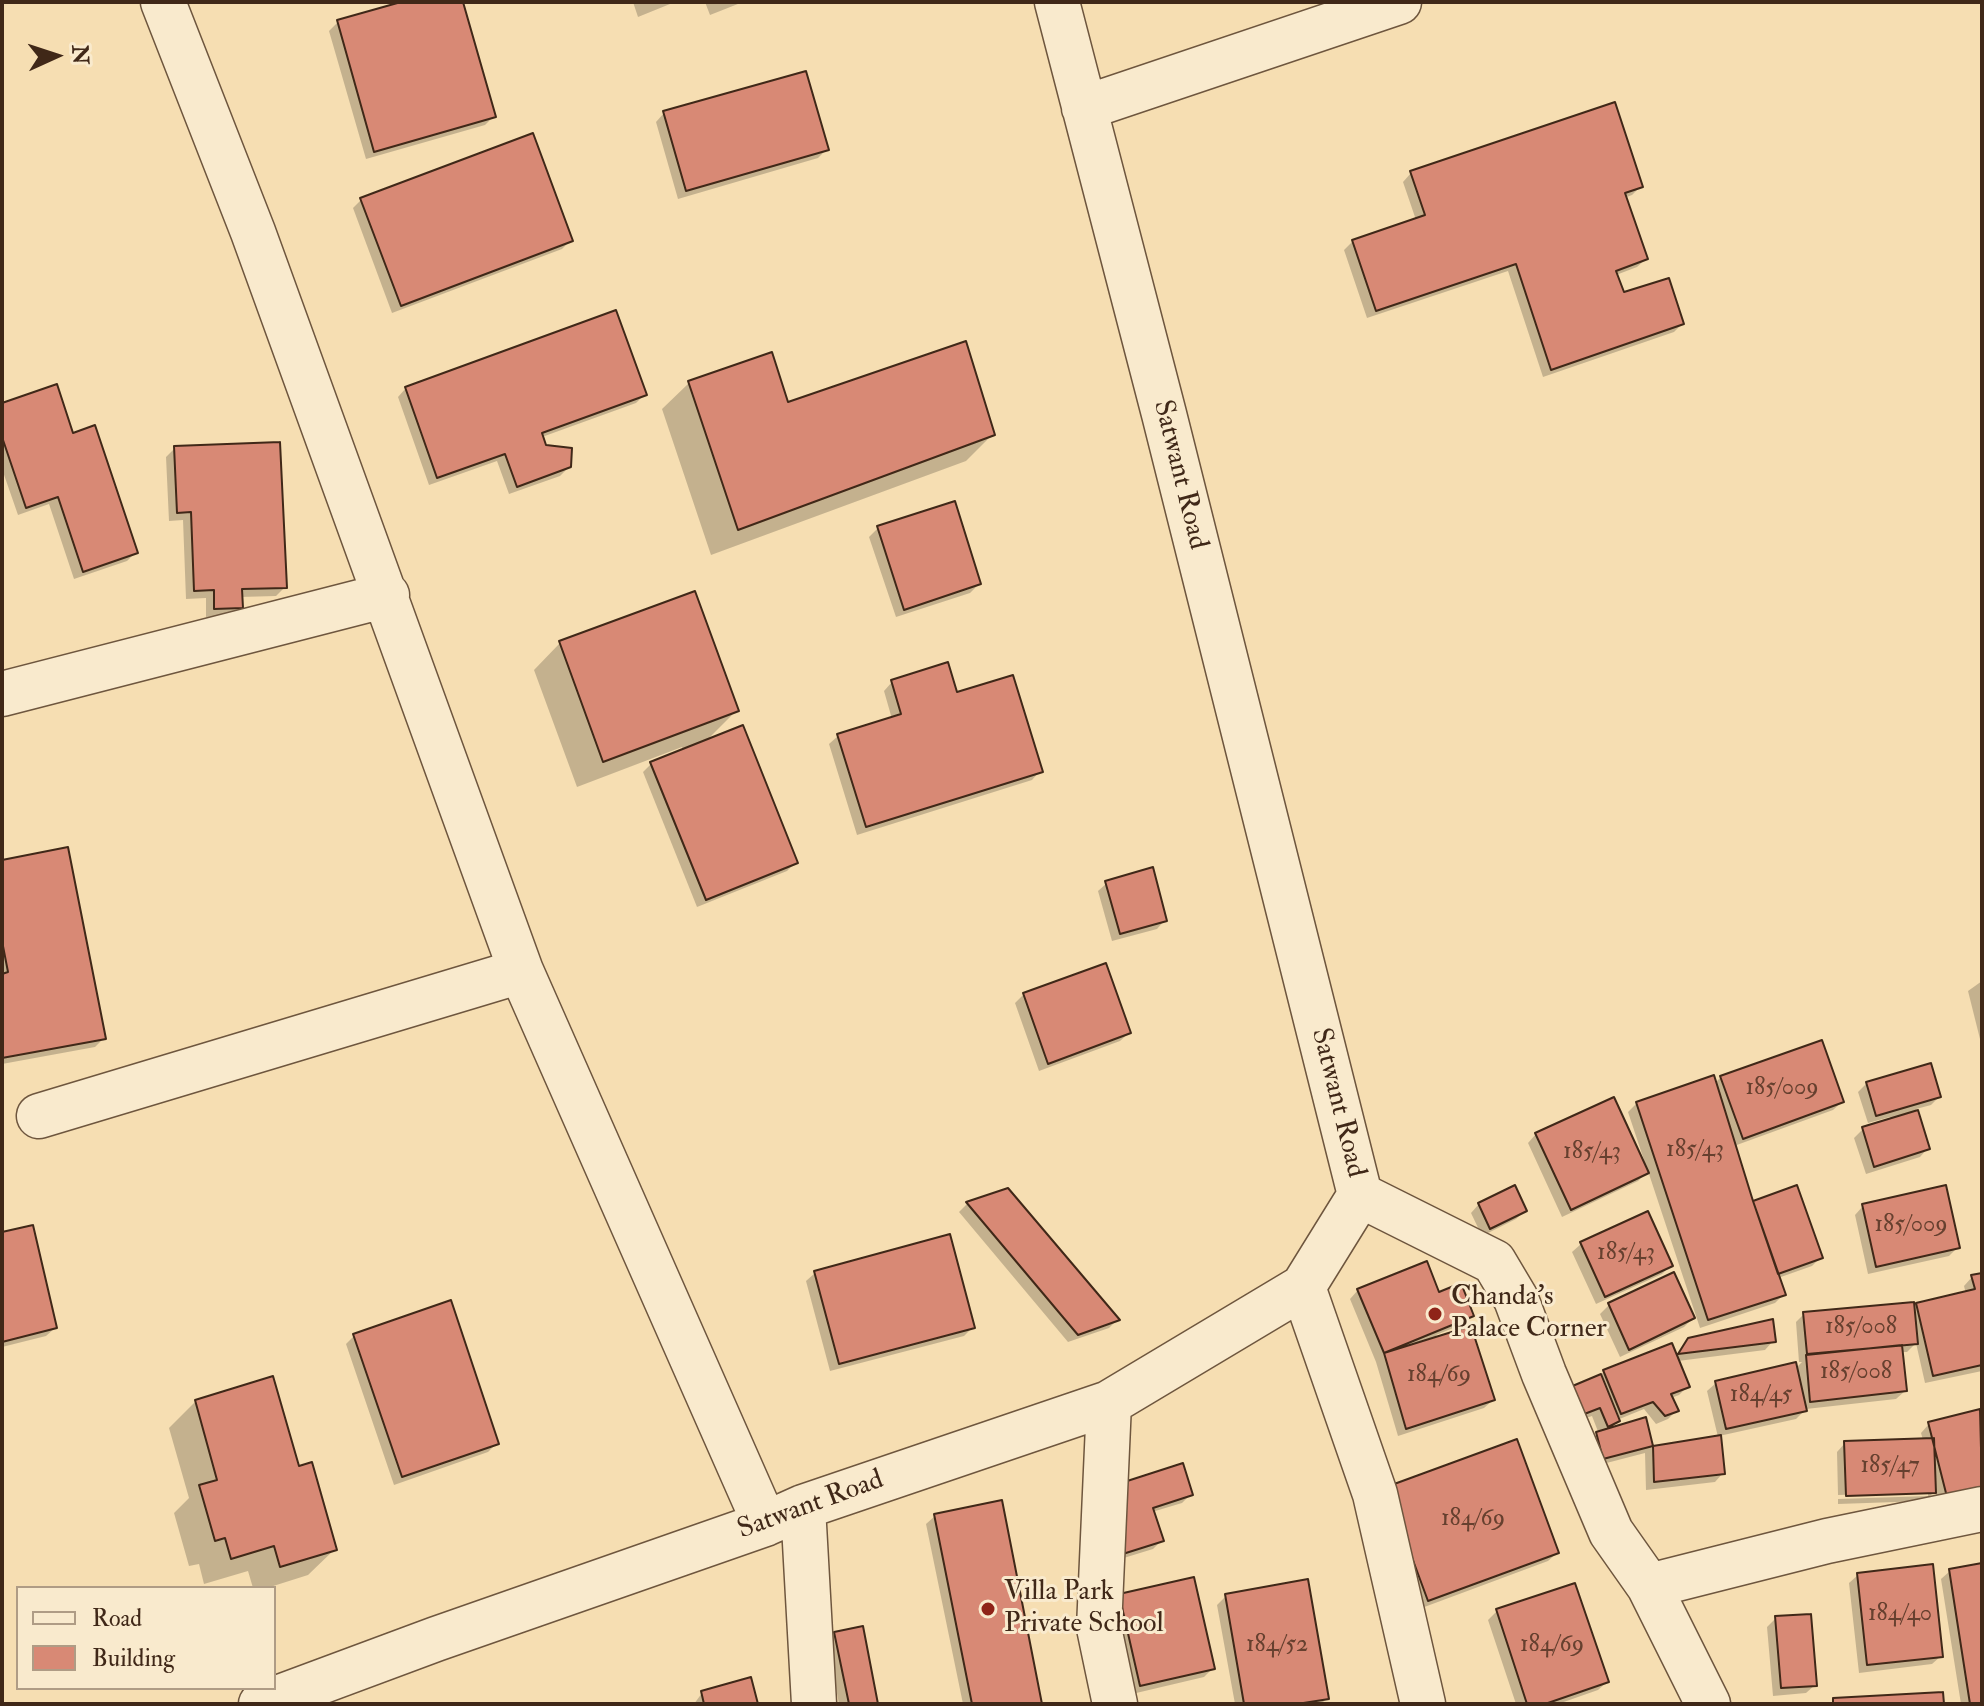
<!DOCTYPE html>
<style>
body{margin:0}
#map{position:relative;width:1984px;height:1706px;overflow:hidden;background:#f6deb2;font-family:"IM FELL Double Pica",serif}
canvas{display:block}
.frame{position:absolute;inset:0;border:4px solid #402818;pointer-events:none}
.legend{position:absolute;left:16px;top:1586px;width:260px;height:104px;box-sizing:border-box;background:#f9eacd;border:2px solid #af9c85;margin:0;padding:10px 14px;list-style:none;font-size:24px;color:#402818}
.legend li{display:flex;align-items:center;gap:16px;height:40px}
.legend b{width:40px;border:2px solid #af9c85}
.north{position:absolute;left:16px;top:16px;width:80px;height:80px;-webkit-text-stroke:6px #f9eacd;paint-order:stroke;rotate:87deg;font-size:22px;font-weight:700;line-height:32px;text-align:center;color:#402818}
.north::after{content:'';display:block;margin:auto;width:28px;height:36px;background:#402818;clip-path:polygon(50% 0,100% 100%,50% 72%,0 100%)}
</style>
<div id="map">
<canvas width="1984" height="1706"></canvas>
<div class="frame"></div>
<ul class="legend">
<li><b style="height:10px;background:#f9eacd"></b>Road</li>
<li><b style="height:22px;background:#d88975"></b>Building</li>
</ul>
<div class="north">N</div>
</div>
<script>
const ctx = document.querySelector('canvas').getContext('2d');
ctx.lineJoin = 'round';
function fill(path, color) { ctx.fillStyle = color; ctx.fill(path, 'evenodd'); }
const poly = rows => new Path2D(rows.map(r => 'M' + r).join(''));
function trace(path, color, width, dash) { ctx.strokeStyle = color; ctx.lineWidth = width; ctx.lineCap = dash ? 'butt' : 'round'; ctx.setLineDash(dash || []); ctx.stroke(path); }
function label(font, color, halo, rows, align = 'center') {
  ctx.font = font + ' "IM FELL Double Pica",serif'; ctx.lineWidth = 6; ctx.setLineDash([]); ctx.textBaseline = 'middle'; ctx.strokeStyle = halo; ctx.fillStyle = color; for (const [text, x, y, turn = 0] of rows) {
    ctx.save(); ctx.translate(x, y); ctx.rotate((+turn || 0) * Math.PI / 180); ctx.textAlign = isNaN(turn) ? turn : align; if (halo) ctx.strokeText(text, 0, 0); ctx.fillText(text, 0, 0); ctx.restore();
  }
}
fill(poly([
 [408,2,461,2,494,116,485,125,366,159,329,31,338,22],
 [633,2,675,2,638,17],
 [705,2,743,2,710,15],
 [664,113,826,150,818,158,678,199,656,122],
 [1411,173,1641,186,1632,195,1624,198,1646,259,1637,267,1616,275,1623,295,1682,324,1674,332,1543,377,1508,271,1367,318,1344,250,1353,241,1416,220,1403,182],
 [361,200,570,241,562,249,392,313,353,208],
 [689,383,787,404,992,435,966,461,711,555,662,409],
 [406,388,645,394,636,403,542,437,545,446,569,467,560,476,509,494,497,461,429,485,398,397],
 [2,405,72,435,136,552,127,561,74,579,49,504,18,515,2,469],
 [175,448,285,587,276,596,240,597,241,607,232,616,206,617,206,598,186,599,183,520,169,521,166,457],
 [878,528,979,584,970,593,896,617,869,537],
 [560,643,737,710,705,742,795,863,787,871,697,907,643,772,652,763,683,751,682,747,577,787,534,670],
 [892,682,956,695,1040,771,1032,780,857,835,829,744,838,736,892,719,884,691],
 [2,862,104,1038,95,1047,2,1064],
 [1107,883,1165,920,1157,929,1112,941,1098,891],
 [1982,981,1982,1047,1968,991],
 [1024,994,1129,1033,1120,1041,1039,1071,1015,1003],
 [1721,1077,1842,1102,1833,1110,1734,1146,1751,1204,1820,1258,1812,1266,1778,1278,1784,1294,1775,1303,1700,1328,1648,1171,1638,1181,1562,1217,1528,1143,1536,1134,1642,1164,1645,1163,1628,1112,1637,1103,1714,1084],
 [1867,1083,1939,1097,1931,1105,1916,1109,1928,1148,1920,1157,1866,1174,1854,1138,1863,1129,1891,1121,1890,1117,1868,1123,1858,1092],
 [1008,1190,1117,1320,1109,1328,1068,1342,959,1212,967,1204],
 [1479,1204,1525,1211,1516,1219,1482,1236,1471,1213],
 [1863,1206,1957,1248,1949,1256,1868,1274,1855,1215],
 [1647,1214,1671,1265,1662,1274,1596,1304,1572,1252,1581,1244],
 [2,1234,55,1328,46,1336,2,1347],
 [815,1273,973,1327,964,1336,830,1371,806,1281],
 [1673,1275,1693,1318,1684,1327,1620,1357,1600,1314,1609,1305],
 [1982,1275,1982,1371,1925,1383,1916,1343,1907,1352,1901,1352,1905,1391,1896,1399,1806,1409,1796,1419,1719,1436,1723,1473,1715,1482,1646,1490,1645,1453,1595,1466,1588,1442,1599,1434,1592,1416,1565,1425,1604,1371,1676,1356,1689,1340,1773,1341,1765,1350,1678,1361,1688,1386,1679,1395,1671,1398,1676,1411,1668,1419,1656,1424,1644,1409,1617,1420,1609,1430,1644,1420,1651,1448,1718,1437,1707,1391,1716,1383,1795,1369,1802,1362,1799,1362,1796,1322,1804,1314,1913,1309,1917,1305,1966,1294,1964,1286,1972,1277],
 [1358,1290,1438,1294,1471,1315,1463,1324,1436,1335,1493,1400,1484,1408,1398,1436,1376,1362,1350,1299],
 [354,1336,497,1443,488,1452,394,1485,346,1344],
 [196,1401,298,1468,335,1549,308,1575,267,1588,253,1588,248,1571,204,1584,199,1564,189,1566,174,1513,189,1498,169,1428],
 [1979,1411,1982,1425,1982,1493,1938,1505,1935,1491,1925,1501,1838,1504,1838,1499,1928,1496,1928,1492,1838,1495,1837,1452,1845,1443,1923,1440,1921,1433,1929,1424],
 [1191,1494,1182,1503,1152,1512,1162,1540,1153,1549,1101,1565,1082,1503,1091,1495],
 [1378,1497,1557,1553,1548,1561,1419,1609],
 [935,1516,1040,1704,963,1704,926,1524],
 [1982,1566,1982,1704,1961,1704,1941,1579,1950,1571],
 [1858,1575,1941,1656,1932,1664,1859,1673,1849,1583],
 [1120,1596,1213,1668,1204,1677,1132,1694,1111,1605],
 [1226,1596,1327,1698,1321,1704,1235,1704,1217,1605],
 [1497,1611,1607,1682,1598,1690,1558,1704,1516,1704,1488,1620],
 [1776,1618,1815,1685,1806,1693,1773,1696,1767,1627],
 [835,1633,876,1704,839,1704,827,1642],
 [702,1693,756,1704,694,1704]
]), '#0003');
const building = poly([
 [401,2,463,2,496,117,374,152,337,20,401,2],
 [806,71,829,150,686,191,663,111,806,71],
 [1615,102,1643,187,1625,193,1648,259,1616,271,1624,292,1669,278,1684,324,1551,370,1516,264,1376,311,1352,240,1425,215,1410,171,1615,102],
 [533,133,573,241,401,306,360,198,533,133],
 [616,310,647,395,542,433,546,445,572,448,571,467,517,487,505,454,437,478,405,387,616,310],
 [966,341,995,435,738,530,688,381,772,352,788,402,966,341],
 [57,384,73,433,95,425,138,553,83,572,58,497,26,508,2,437,2,403,57,384],
 [280,442,287,588,242,589,243,608,214,609,214,590,194,591,191,512,177,513,174,446,280,442],
 [955,501,981,584,904,610,877,526,955,501],
 [695,591,739,711,603,762,559,641,695,591],
 [948,662,957,692,1013,675,1043,772,866,827,837,734,901,714,891,680,948,662],
 [743,725,798,863,706,900,650,762,743,725],
 [68,847,106,1039,2,1058,2,974,8,972,2,941,2,860,68,847],
 [1153,867,1167,921,1120,934,1105,881,1153,867],
 [1106,963,1131,1033,1048,1064,1023,993,1106,963],
 [1822,1040,1844,1102,1743,1139,1720,1076,1822,1040],
 [1931,1063,1941,1097,1876,1116,1866,1082,1931,1063],
 [1714,1075,1753,1201,1786,1295,1708,1320,1636,1102,1714,1075],
 [1614,1097,1649,1173,1571,1210,1535,1133,1614,1097],
 [1918,1110,1930,1149,1874,1167,1862,1127,1918,1110],
 [1515,1185,1527,1211,1490,1229,1478,1203,1515,1185],
 [1797,1185,1823,1258,1778,1274,1753,1201,1797,1185],
 [1946,1185,1960,1248,1876,1267,1862,1204,1946,1185],
 [1008,1188,1120,1320,1078,1335,966,1202,1008,1188],
 [1648,1211,1673,1266,1605,1297,1580,1242,1648,1211],
 [33,1225,57,1328,2,1342,2,1232,33,1225],
 [950,1234,975,1328,839,1364,814,1271,950,1234],
 [1427,1261,1439,1292,1461,1283,1474,1316,1384,1353,1357,1289,1427,1261],
 [1674,1272,1695,1318,1629,1350,1608,1303,1674,1272],
 [1982,1273,1982,1365,1933,1376,1916,1303,1975,1289,1971,1275,1982,1273],
 [451,1300,499,1444,402,1477,353,1334,451,1300],
 [1914,1302,1918,1344,1807,1354,1803,1312,1914,1302],
 [1773,1319,1776,1342,1678,1354,1688,1338,1773,1319],
 [1471,1326,1495,1400,1406,1429,1384,1353,1471,1326],
 [1672,1343,1690,1387,1671,1394,1679,1411,1665,1416,1653,1402,1621,1414,1603,1370,1672,1343],
 [1902,1345,1907,1391,1810,1402,1806,1355,1902,1345],
 [1796,1362,1807,1411,1726,1429,1715,1381,1796,1362],
 [1601,1374,1620,1421,1608,1427,1600,1408,1574,1418,1563,1390,1601,1374],
 [273,1376,299,1466,312,1462,337,1550,280,1567,274,1546,231,1559,225,1538,215,1541,199,1485,217,1480,195,1400,273,1376],
 [1980,1409,1982,1488,1947,1497,1928,1422,1980,1409],
 [1646,1417,1653,1446,1603,1459,1596,1432,1646,1417],
 [1721,1435,1725,1474,1654,1482,1653,1446,1721,1435],
 [1934,1438,1936,1493,1846,1496,1844,1441,1934,1438],
 [1517,1439,1559,1553,1428,1601,1386,1487,1517,1439],
 [1183,1463,1193,1495,1153,1508,1164,1541,1110,1558,1090,1493,1183,1463],
 [1002,1500,1042,1704,972,1704,934,1514,1002,1500],
 [1982,1563,1982,1704,1970,1704,1949,1569,1982,1563],
 [1933,1564,1943,1657,1867,1665,1857,1573,1933,1564],
 [1194,1577,1215,1669,1140,1686,1119,1594,1194,1577],
 [1308,1579,1329,1699,1297,1704,1244,1704,1225,1594,1308,1579],
 [1575,1583,1609,1682,1545,1704,1527,1704,1496,1609,1575,1583],
 [1811,1614,1817,1686,1781,1688,1775,1616,1811,1614],
 [863,1626,878,1704,849,1704,834,1632,863,1626],
 [751,1677,758,1704,704,1704,701,1691,751,1677],
 [1943,1692,1944,1704,1833,1704,1833,1698,1943,1692]
]);
fill(building, '#d88975');
trace(building, '#402818', 2);
const minor = poly([
 [163,2,253,232,521,971,765,1524],
 [1084,108,1399,2],
 [2,694,387,595],
 [39,1116,521,971],
 [1360,1195,1494,1262,1516,1299,1544,1374,1611,1532,1649,1586,1708,1704],
 [1303,1287,1375,1494,1423,1704],
 [1109,1403,1099,1628,1115,1704],
 [803,1507,814,1704],
 [1649,1586,1827,1541,1982,1509],
 [261,1704,436,1639,765,1524,803,1507,1109,1403,1303,1287,1360,1195,1164,414,1057,2]
]);
trace(minor, '#6e563e', 47);
trace(minor, '#f9eacd', 44);
for (const [x, y, r, color] of [
 [1435,1314,8,"#8f2418"],
 [988,1609,8,"#8f2418"]
]) { const dot = new Path2D(); dot.arc(x, y, r, 0, 2 * Math.PI); ctx.fillStyle = color; ctx.fill(dot); trace(dot, '#f9eacd', 3); }
label('24px', '#66402f', null, [
 ["185/009",1782,1089],
 ["185/43",1695,1151],
 ["185/43",1592,1153],
 ["185/009",1911,1226],
 ["185/43",1626,1254],
 ["185/008",1861,1328],
 ["185/008",1856,1373],
 ["184/69",1439,1376],
 ["184/45",1761,1396],
 ["185/47",1890,1467],
 ["184/69",1473,1520],
 ["184/40",1900,1615],
 ["184/52",1277,1646],
 ["184/69",1552,1646]
]);
label('28px', '#402818', '#f9eacd', [
 ["Satwant Road",1179,475,76],
 ["Satwant Road",1337,1103,76],
 ["Satwant Road",811,1506,-20]
]);
label('28px', '#402818', '#f9eacd', [
 ["Chanda's",1451,1298],
 ["Palace Corner",1451,1330],
 ["Villa Park",1004,1593],
 ["Private School",1004,1625]
], 'left');
</script>
